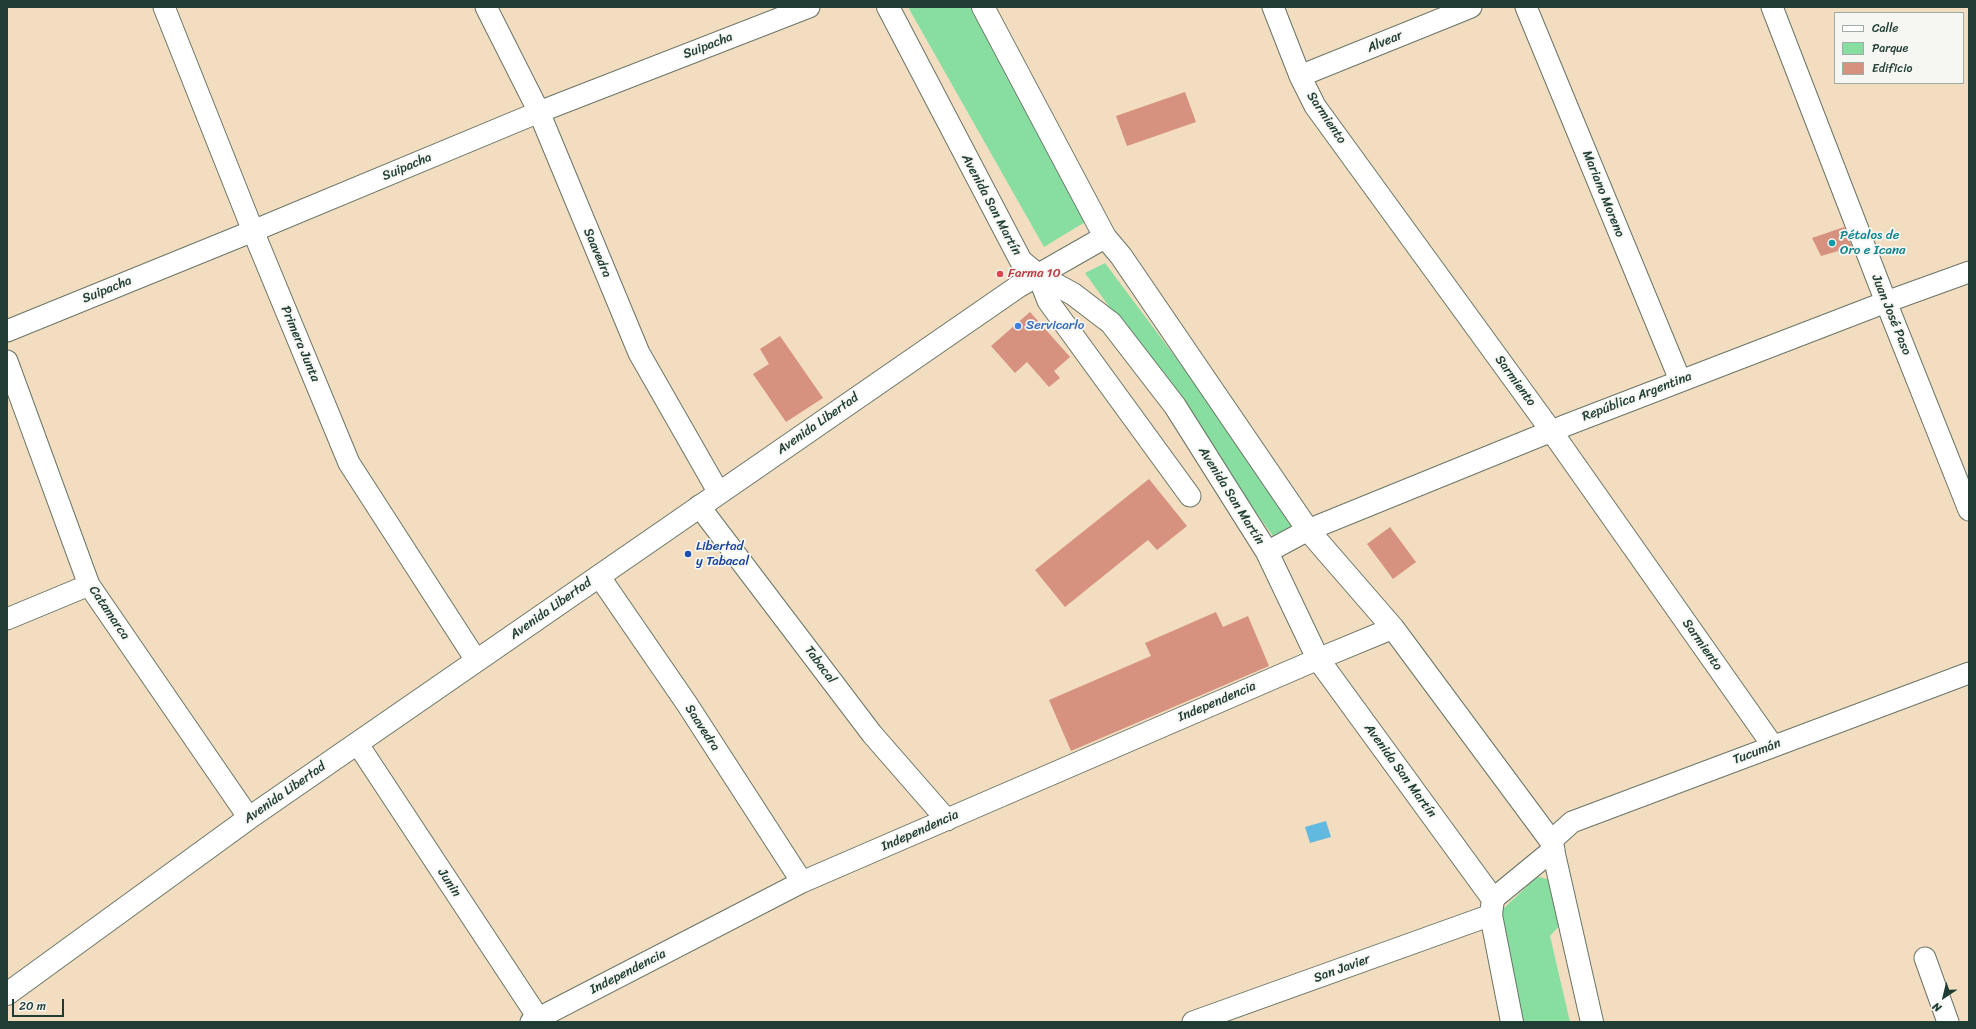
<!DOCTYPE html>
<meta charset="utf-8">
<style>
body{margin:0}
#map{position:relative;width:1976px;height:1029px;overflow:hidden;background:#f2ddc0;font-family:Sriracha,sans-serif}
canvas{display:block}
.frame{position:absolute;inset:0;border:8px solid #1f3d34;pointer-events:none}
.legend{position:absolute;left:1834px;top:12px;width:130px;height:72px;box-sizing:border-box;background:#f6f6f2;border:1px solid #a0aca6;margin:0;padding:5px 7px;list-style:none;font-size:12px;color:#1f3d34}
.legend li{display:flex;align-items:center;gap:8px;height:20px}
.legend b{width:20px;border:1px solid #a0aca6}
.north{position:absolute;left:1924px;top:977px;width:40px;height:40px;-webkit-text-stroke:3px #f6f6f2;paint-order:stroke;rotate:215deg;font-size:11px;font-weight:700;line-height:16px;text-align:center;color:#1f3d34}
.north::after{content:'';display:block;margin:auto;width:14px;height:18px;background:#1f3d34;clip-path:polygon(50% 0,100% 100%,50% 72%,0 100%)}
.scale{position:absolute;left:12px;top:999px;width:52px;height:18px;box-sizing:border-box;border:2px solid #1f3d34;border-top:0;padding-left:5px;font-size:12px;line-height:14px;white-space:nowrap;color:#1f3d34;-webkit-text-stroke:3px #f6f6f2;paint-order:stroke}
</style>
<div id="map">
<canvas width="1976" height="1029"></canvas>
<div class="frame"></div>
<ul class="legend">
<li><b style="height:5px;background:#fff"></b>Calle</li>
<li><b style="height:11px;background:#88dea1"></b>Parque</li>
<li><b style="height:11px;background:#d6917f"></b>Edificio</li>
</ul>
<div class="north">N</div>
<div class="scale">20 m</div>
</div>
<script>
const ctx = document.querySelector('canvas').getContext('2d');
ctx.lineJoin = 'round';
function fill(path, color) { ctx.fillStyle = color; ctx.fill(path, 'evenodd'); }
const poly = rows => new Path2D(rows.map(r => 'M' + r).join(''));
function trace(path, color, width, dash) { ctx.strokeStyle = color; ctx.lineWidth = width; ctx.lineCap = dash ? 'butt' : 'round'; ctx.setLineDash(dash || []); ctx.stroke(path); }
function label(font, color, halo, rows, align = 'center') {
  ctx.font = font + ' Sriracha,sans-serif'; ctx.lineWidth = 3.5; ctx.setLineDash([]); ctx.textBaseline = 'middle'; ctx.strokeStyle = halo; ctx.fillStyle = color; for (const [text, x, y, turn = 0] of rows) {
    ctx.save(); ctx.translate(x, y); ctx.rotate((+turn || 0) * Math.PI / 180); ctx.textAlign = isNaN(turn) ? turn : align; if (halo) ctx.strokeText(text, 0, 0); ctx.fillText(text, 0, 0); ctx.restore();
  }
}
fill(poly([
 [908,7,972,7,1095,216,1044,247],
 [1105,263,1301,525,1273,536,1085,273],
 [1540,877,1550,880,1561,924,1550,936,1570,1022,1523,1022,1502,920,1501,913,1504,908,1536,878]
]), '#88dea1');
fill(poly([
 [1326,821,1331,837,1310,843,1305,827]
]), '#62b9df');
fill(poly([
 [1185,92,1196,122,1127,146,1116,116],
 [1844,227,1852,247,1821,256,1812,238],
 [1030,312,1070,357,1054,371,1060,378,1049,387,1027,362,1015,373,991,346],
 [780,336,823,398,786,422,753,374,769,364,760,349],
 [1149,479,1187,526,1157,550,1148,540,1065,607,1035,570],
 [1390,527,1416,562,1393,579,1367,544],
 [1216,612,1223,627,1248,616,1269,666,1071,751,1049,700,1151,656,1145,643]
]), '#d6917f');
const minor = poly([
 [164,7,253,231,349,463,476,660],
 [486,7,539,112,639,353,719,493],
 [1273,7,1300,76,1315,106,1552,432,1773,746],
 [1526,7,1680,380],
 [1772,7,1886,302,1969,510],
 [1300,76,1471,7],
 [1038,275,1048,301,1190,496],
 [7,331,253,231,539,112,809,7],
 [7,361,89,585,249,818],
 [699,506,872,734,947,820],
 [1267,552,1308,530,1564,426,1886,302,1969,272],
 [599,576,687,704,802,882],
 [7,619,89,585],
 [357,743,541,1022],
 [1551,841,1572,822,1969,673],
 [1493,899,1554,849],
 [1925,958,1948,1022],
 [531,1022,802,882,1318,659,1393,628],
 [1193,1022,1491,915]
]);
const secondary = poly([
 [888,7,1021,261,1038,275,1073,294,1111,323,1175,406,1267,552,1318,659,1493,899,1491,915,1512,1022],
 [983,7,1105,237,1121,256,1308,530,1393,628,1551,841,1592,1022],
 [7,994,249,818,1019,286,1105,237]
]);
trace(minor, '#697565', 23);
trace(secondary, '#697565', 24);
trace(minor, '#fff', 21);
trace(secondary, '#fff', 22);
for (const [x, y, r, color] of [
 [1832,243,4,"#0f9aa8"],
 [1000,274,4,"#e0444e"],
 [1018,326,4,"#3f7fe0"],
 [688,554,4,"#1a4fb4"]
]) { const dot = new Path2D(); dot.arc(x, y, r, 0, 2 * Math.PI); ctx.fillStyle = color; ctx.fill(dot); trace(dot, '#f6f6f2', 1.5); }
label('13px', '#1f3d34', '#f6f6f2', [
 ["Alvear",1385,42,-22],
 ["Suipacha",708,46,-21],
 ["Sarmiento",1326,118,56],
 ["Suipacha",407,167,-23],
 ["Mariano Moreno",1603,194,68],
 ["Avenida San Martín",991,205,62],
 ["Saavedra",597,253,67],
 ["Suipacha",107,290,-22],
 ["Juan José Paso",1891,315,68],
 ["Primera Junta",300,344,67],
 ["Sarmiento",1515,381,54],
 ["República Argentina",1637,397,-21],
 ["Avenida Libertad",818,424,-35],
 ["Avenida San Martín",1231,496,58],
 ["Avenida Libertad",551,609,-35],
 ["Catamarca",109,613,56],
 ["Sarmiento",1702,645,55],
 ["Tabacal",820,665,53],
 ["Independencia",1217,702,-23],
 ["Saavedra",702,728,57],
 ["Tucumán",1757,752,-21],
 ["Avenida San Martín",1400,771,54],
 ["Avenida Libertad",285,793,-35],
 ["Independencia",920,831,-24],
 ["Junin",449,883,56],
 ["San Javier",1342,969,-20],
 ["Independencia",628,972,-27]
]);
label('13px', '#0d838f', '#f6f6f2', [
 ["Pétalos de",1840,236],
 ["Oro e Icana",1840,251]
], 'left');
label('13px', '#be3a42', '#f6f6f2', [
 ["Farma 10",1008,274]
], 'left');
label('13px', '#366cbe', '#f6f6f2', [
 ["Servicarlo",1026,326]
], 'left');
label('13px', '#164399', '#f6f6f2', [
 ["Libertad",696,547],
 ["y Tabacal",696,562]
], 'left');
</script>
